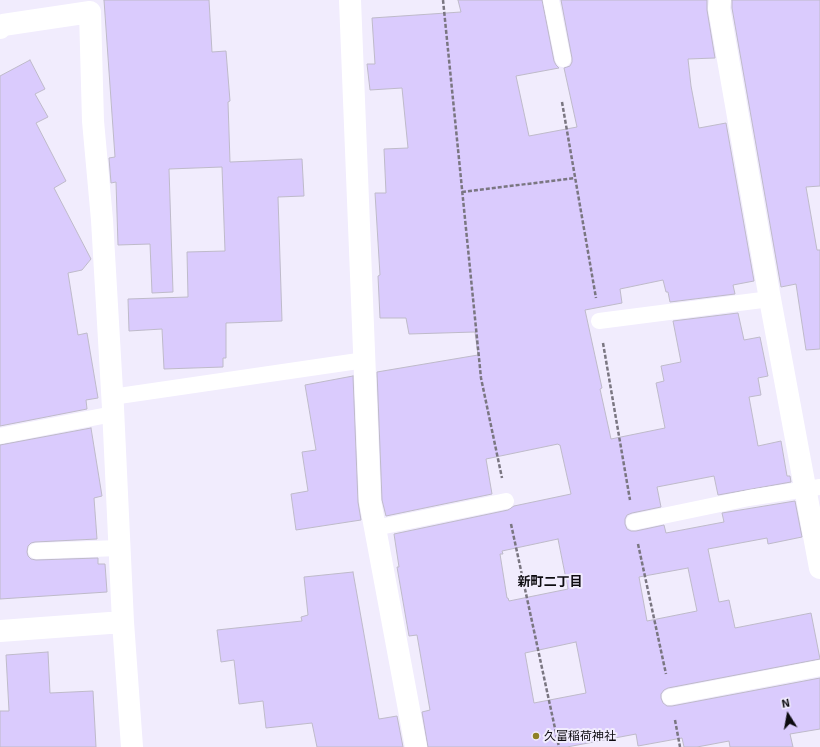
<!DOCTYPE html>
<meta charset="utf-8">
<style>
body{margin:0}
#map{position:relative;width:820px;height:747px;overflow:hidden;background:#f1ecfd;font-family:"Exo 2",sans-serif}
canvas{display:block}
.north{position:absolute;left:768px;top:695px;width:40px;height:40px;-webkit-text-stroke:3px #f1ecfd;paint-order:stroke;rotate:349deg;font-size:11px;font-weight:700;line-height:16px;text-align:center;color:#0d0b10}
.north::after{content:'';display:block;margin:auto;width:14px;height:18px;background:#0d0b10;clip-path:polygon(50% 0,100% 100%,50% 72%,0 100%)}
</style>
<div id="map">
<canvas width="820" height="747"></canvas>
<div class="north">N</div>
</div>
<script>
const ctx = document.querySelector('canvas').getContext('2d');
ctx.lineJoin = 'round';
function fill(path, color) { ctx.fillStyle = color; ctx.fill(path, 'evenodd'); }
const poly = rows => new Path2D(rows.map(r => 'M' + r).join(''));
function trace(path, color, width, dash) { ctx.strokeStyle = color; ctx.lineWidth = width; ctx.lineCap = dash ? 'butt' : 'round'; ctx.setLineDash(dash || []); ctx.stroke(path); }
function label(font, color, halo, rows, align = 'center') {
  ctx.font = font + ' "Exo 2","Noto Sans JP",sans-serif'; ctx.lineWidth = 4; ctx.setLineDash([]); ctx.textBaseline = 'middle'; ctx.strokeStyle = halo; ctx.fillStyle = color; for (const [text, x, y, turn = 0] of rows) {
    ctx.save(); ctx.translate(x, y); ctx.rotate((+turn || 0) * Math.PI / 180); ctx.textAlign = isNaN(turn) ? turn : align; if (halo) ctx.strokeText(text, 0, 0); ctx.fillText(text, 0, 0); ctx.restore();
  }
}
const building = poly([
 [104,0,209,0,212,52,226,51,230,101,228,102,230,162,302,159,304,196,278,197,282,321,226,323,226,358,223,358,223,367,164,369,162,329,129,331,128,299,188,297,187,252,225,251,222,167,169,169,173,292,152,293,150,244,118,245,116,182,111,183,109,158,115,157,104,0],
 [458,0,542,0,554,61,556,65,559,68,516,76,529,136,577,127,564,68,570,66,572,62,572,58,561,0,707,0,707,10,715,58,688,59,691,86,699,128,726,123,754,281,733,285,735,294,670,302,668,292,666,292,663,280,620,289,622,303,585,310,602,388,600,389,611,439,665,428,656,383,664,381,661,366,681,362,673,321,738,313,744,340,760,337,768,376,758,378,761,395,749,397,758,446,781,441,787,476,790,476,791,482,718,495,714,476,657,487,661,507,632,513,627,515,625,519,625,524,627,529,631,531,636,531,664,525,666,533,724,522,722,513,795,501,802,537,768,544,767,538,708,549,719,602,729,600,735,628,811,613,820,659,668,688,664,690,661,694,661,698,663,703,667,706,672,706,820,678,820,729,790,734,793,747,730,747,729,741,697,747,684,747,682,738,638,746,636,734,567,747,428,747,422,712,430,710,417,635,409,636,397,567,399,567,394,534,508,510,514,506,571,494,560,445,559,445,558,444,486,459,492,494,386,516,382,500,377,372,478,355,475,332,409,334,406,318,380,318,378,276,380,275,375,193,386,193,384,149,408,148,402,88,370,90,367,64,375,64,372,18,461,12,458,0],
 [558,539,568,589,509,601,508,598,507,598,500,554,503,554,502,551,558,539],
 [688,568,697,611,647,621,639,577,688,568],
 [576,642,586,693,534,703,525,653,576,642],
 [732,0,820,0,820,186,806,187,817,250,820,250,820,349,806,350,796,284,781,287,732,8,732,0],
 [30,60,45,89,35,94,48,117,36,123,66,181,54,188,91,259,82,270,68,273,78,335,87,333,98,398,86,400,87,409,0,426,0,76,30,60],
 [353,376,358,502,361,520,296,530,291,494,308,491,302,452,316,450,305,385,353,376],
 [91,428,102,496,94,498,97,539,35,542,31,543,28,546,27,552,28,556,31,559,36,560,98,558,98,564,105,564,107,592,0,599,0,445,91,428],
 [353,572,379,719,397,716,403,747,317,747,312,723,266,728,263,701,239,704,234,660,221,662,217,630,302,621,301,617,308,615,304,577,353,572],
 [48,652,50,693,93,691,96,747,0,747,0,711,9,711,6,655,48,652]
]);
fill(building, '#dacbfd');
trace(building, '#bebac9', 1);
trace(poly([
 [443,0,481,378,502,478],
 [562,102,596,298],
 [462,192,575,178],
 [603,343,630,500],
 [511,524,559,747],
 [638,544,666,674],
 [675,720,680,747]
]), '#7a7681', 2.5, [4, 2]);
trace(poly([
 [551,0,563,59],
 [599,321,770,299],
 [112,397,365,360],
 [0,436,113,414],
 [634,522,749,498,820,487],
 [375,528,506,501],
 [36,551,119,548],
 [670,697,820,668]
]), '#fff', 16);
trace(poly([
 [350,0,370,501,416,747],
 [720,0,719,8,770,299,820,568],
 [0,28,3,25,90,12,93,121,102,220,113,408,123,622,132,747],
 [0,631,123,622]
]), '#fff', 22);
for (const [x, y, r, color] of [
 [536,736,4,"#8e8026"]
]) { const dot = new Path2D(); dot.arc(x, y, r, 0, 2 * Math.PI); ctx.fillStyle = color; ctx.fill(dot); trace(dot, '#f1ecfd', 1.5); }
label('12px', '#0d0b10', '#f1ecfd', [
 ["久富稲荷神社",544,736]
], 'left');
label('bold 13px', '#0d0b10', '#f1ecfd', [
 ["新町二丁目",550,582]
]);
</script>
